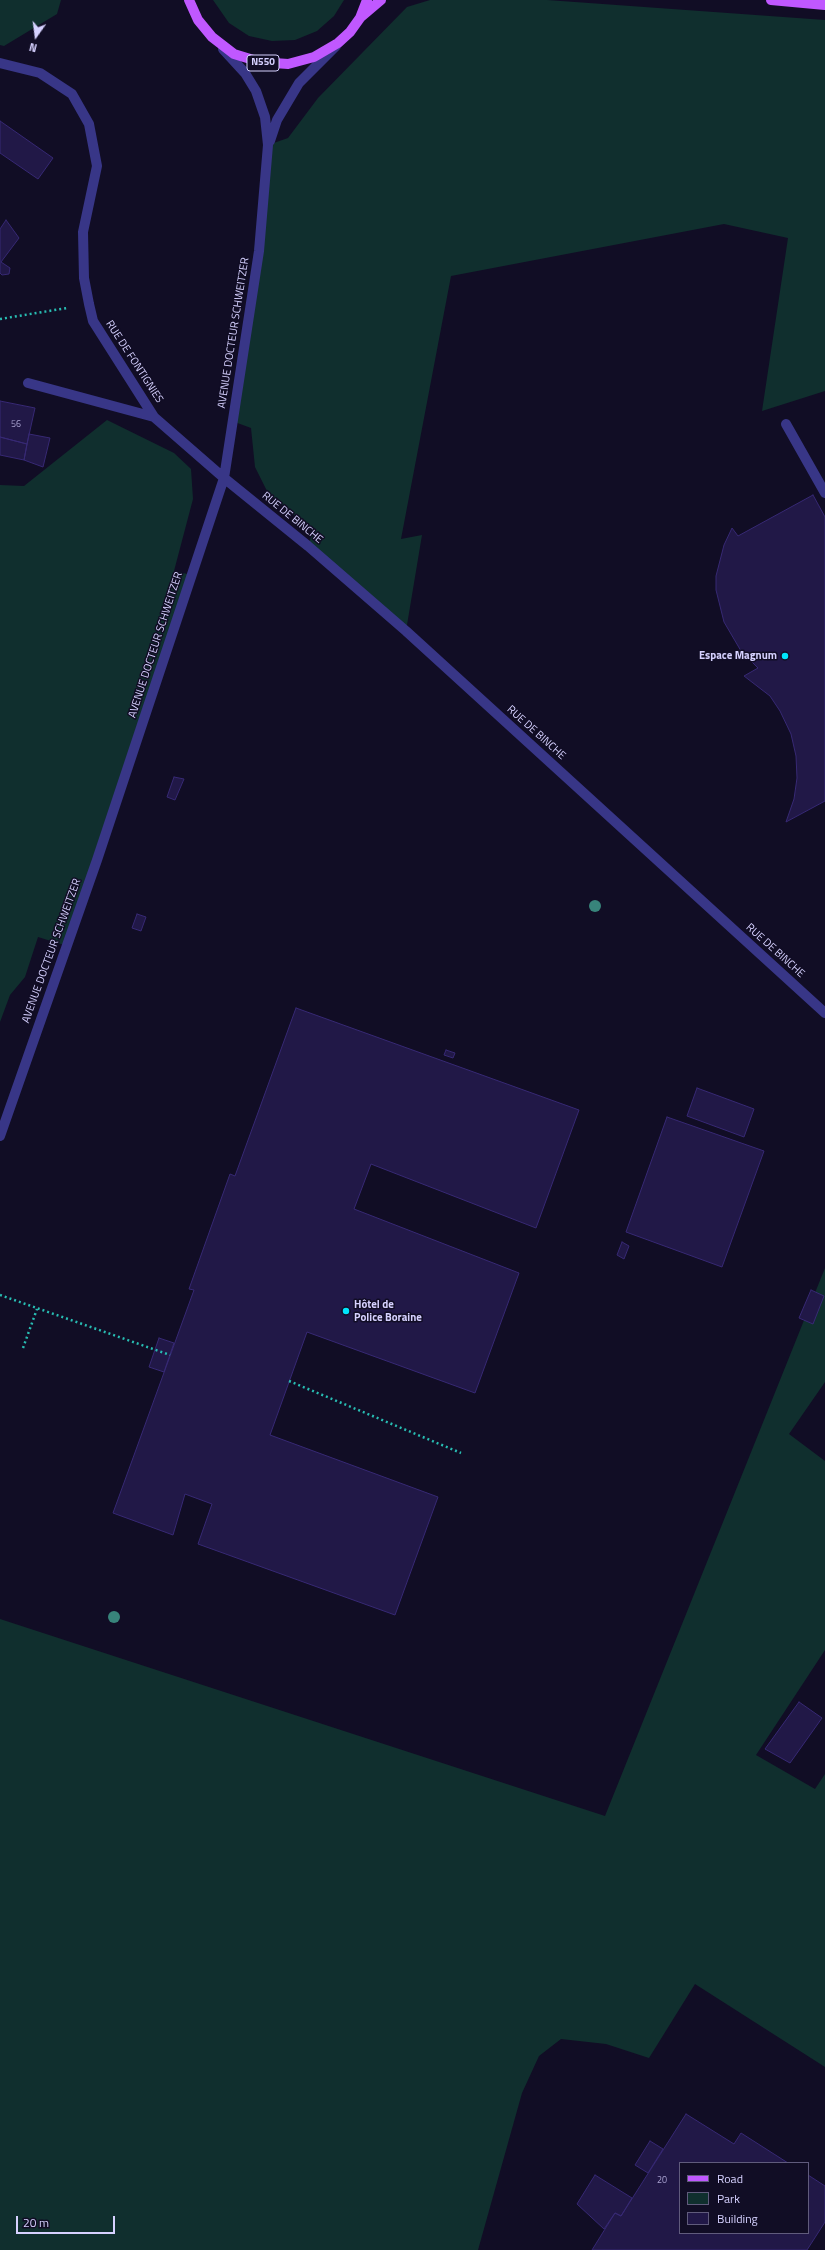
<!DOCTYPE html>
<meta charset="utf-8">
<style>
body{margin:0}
#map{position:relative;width:825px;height:2250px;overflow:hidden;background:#110d25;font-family:"Titillium Web",sans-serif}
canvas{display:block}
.legend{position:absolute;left:679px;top:2162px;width:130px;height:72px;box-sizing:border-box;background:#110d25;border:1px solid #605b7c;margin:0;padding:5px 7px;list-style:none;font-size:12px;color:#d6d1ff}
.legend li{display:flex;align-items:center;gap:8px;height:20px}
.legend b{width:20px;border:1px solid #605b7c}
.north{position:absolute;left:16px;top:16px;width:40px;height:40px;-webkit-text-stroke:3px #110d25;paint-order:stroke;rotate:194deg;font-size:11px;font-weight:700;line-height:16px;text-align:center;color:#d6d1ff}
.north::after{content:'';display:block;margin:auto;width:14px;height:18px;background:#d6d1ff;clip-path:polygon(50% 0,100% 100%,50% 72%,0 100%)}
.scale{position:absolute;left:16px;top:2216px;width:99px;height:18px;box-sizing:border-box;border:2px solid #d6d1ff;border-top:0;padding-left:5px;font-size:12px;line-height:14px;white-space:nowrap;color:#d6d1ff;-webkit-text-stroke:3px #110d25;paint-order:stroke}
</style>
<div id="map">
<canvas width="825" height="2250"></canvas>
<ul class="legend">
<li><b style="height:5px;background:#c058ff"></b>Road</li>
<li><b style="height:11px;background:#102f2e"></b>Park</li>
<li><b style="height:11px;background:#211847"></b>Building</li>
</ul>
<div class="north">N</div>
<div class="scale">20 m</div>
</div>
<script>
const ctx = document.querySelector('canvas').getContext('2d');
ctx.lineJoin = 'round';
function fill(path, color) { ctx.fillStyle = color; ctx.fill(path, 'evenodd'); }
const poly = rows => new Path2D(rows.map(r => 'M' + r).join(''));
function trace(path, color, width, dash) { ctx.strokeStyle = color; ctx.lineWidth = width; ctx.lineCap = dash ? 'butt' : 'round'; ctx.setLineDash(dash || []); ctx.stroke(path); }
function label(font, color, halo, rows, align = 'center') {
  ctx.font = font + ' "Titillium Web",sans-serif'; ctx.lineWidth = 3; ctx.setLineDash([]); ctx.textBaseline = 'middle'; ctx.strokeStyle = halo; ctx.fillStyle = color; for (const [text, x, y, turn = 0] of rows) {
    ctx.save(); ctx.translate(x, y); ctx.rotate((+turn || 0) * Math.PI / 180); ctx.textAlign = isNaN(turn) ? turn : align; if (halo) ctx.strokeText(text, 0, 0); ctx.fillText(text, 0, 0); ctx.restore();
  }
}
fill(poly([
 [0,0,61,0,57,14,4,46,0,45],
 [213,0,344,0,334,16,317,31,295,40,272,41,249,36,229,23],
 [430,0,547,0,825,20,825,391,762,411,788,238,724,224,451,276,401,539,422,535,406,631,308,546,313,531,268,493,255,467,251,428,232,421,268,145,288,138,318,98,407,7],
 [107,420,174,453,191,469,193,499,174,571,192,575,67,946,38,937,25,977,10,995,0,1022,0,485,24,486],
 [825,1268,825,1382,789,1434,825,1461,825,1650,756,1755,815,1789,825,1774,825,2067,695,1984,649,2058,606,2044,561,2039,539,2056,522,2093,478,2250,0,2250,0,1619,605,1816]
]), '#102f2e');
const building = poly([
 [0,121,53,158,38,179,0,153,0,121],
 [6,220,19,238,1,262,10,268,9,274,2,275,0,273,0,229,6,220],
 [0,401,35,408,27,444,0,437,0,401],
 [29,434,50,438,43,467,24,460,29,434],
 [0,437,27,444,24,460,0,455,0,437],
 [813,495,825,517,825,801,786,822,794,799,797,778,796,756,791,734,780,711,770,696,744,676,758,668,741,651,724,622,716,590,716,576,724,545,732,528,738,536,813,495],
 [174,777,184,779,175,800,167,797,174,777],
 [137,914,146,917,141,931,132,928,137,914],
 [296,1008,579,1110,536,1228,371,1164,354,1209,519,1273,475,1393,307,1332,270,1435,438,1497,395,1615,198,1544,212,1504,185,1494,173,1535,113,1513,194,1290,189,1289,230,1174,235,1176,296,1008],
 [446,1050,455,1053,453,1058,444,1055,446,1050],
 [697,1088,754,1109,744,1137,687,1116,697,1088],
 [667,1117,764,1151,722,1267,626,1232,667,1117],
 [622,1242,629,1246,624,1259,617,1255,622,1242],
 [811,1290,824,1296,813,1324,799,1318,811,1290],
 [159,1338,174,1343,164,1372,149,1367,159,1338],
 [799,1702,822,1718,790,1763,765,1749,799,1702],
 [686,2114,734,2144,741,2133,788,2163,680,2163,680,2233,808,2233,808,2175,825,2186,825,2222,807,2250,592,2250,615,2213,621,2216,686,2114],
 [650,2141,663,2149,648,2173,635,2165,650,2141],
 [595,2175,632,2198,621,2216,615,2213,604,2229,577,2204,595,2175]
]);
fill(building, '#211847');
trace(building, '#372974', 1);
trace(poly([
 [0,319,67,308],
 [0,1295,170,1355],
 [23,1348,37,1309],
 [289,1381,461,1453]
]), '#28bcb2', 2.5, [2, 3]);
trace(poly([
 [0,63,40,73,72,94,89,124,97,166,83,232,84,278,89,304,93,321,154,417,224,478,308,546,406,631,825,1013],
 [270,141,277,120,299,83,336,46],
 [28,383,154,417],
 [786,424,825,493],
 [0,1136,97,860,224,478,259,251,268,145,265,117,256,91,245,73,223,49]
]), '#383687', 10);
trace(poly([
 [189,0,198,20,212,37,234,54,260,62,288,64,314,57,338,43,350,32,360,18,367,0],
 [771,0,825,5],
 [361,17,381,0]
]), '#c058ff', 10);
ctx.fillStyle = '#38847b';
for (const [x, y] of [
 [595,906],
 [114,1617]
]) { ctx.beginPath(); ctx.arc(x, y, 6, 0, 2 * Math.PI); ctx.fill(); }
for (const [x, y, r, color] of [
 [785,656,4,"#00e5fc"],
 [346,1311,4,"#00e5fc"]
]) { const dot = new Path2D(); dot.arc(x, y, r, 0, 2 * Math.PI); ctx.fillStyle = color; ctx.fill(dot); trace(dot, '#110d25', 1.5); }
label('9px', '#a9a3d1', null, [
 ["56",16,425],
 ["20",662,2181]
]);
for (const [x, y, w] of [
 [263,63,32]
]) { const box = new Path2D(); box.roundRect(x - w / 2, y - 8, w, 16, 3); ctx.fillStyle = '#110d25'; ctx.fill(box); trace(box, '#d6d1ff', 1); }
label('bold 10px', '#d6d1ff', null, [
 ["N550",263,63]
]);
label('11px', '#d6d1ff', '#110d25', [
 ["AVENUE DOCTEUR SCHWEITZER",234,333,-81],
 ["RUE DE FONTIGNIES",134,362,57],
 ["RUE DE BINCHE",292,518,39],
 ["AVENUE DOCTEUR SCHWEITZER",156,645,-72],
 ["RUE DE BINCHE",536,733,42],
 ["AVENUE DOCTEUR SCHWEITZER",52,951,-70],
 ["RUE DE BINCHE",775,951,42]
]);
label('bold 11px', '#d6d1ff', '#110d25', [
 ["Espace Magnum",777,656],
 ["Hôtel de",354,1305,"left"],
 ["Police Boraine",354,1318,"left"]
], 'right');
</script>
